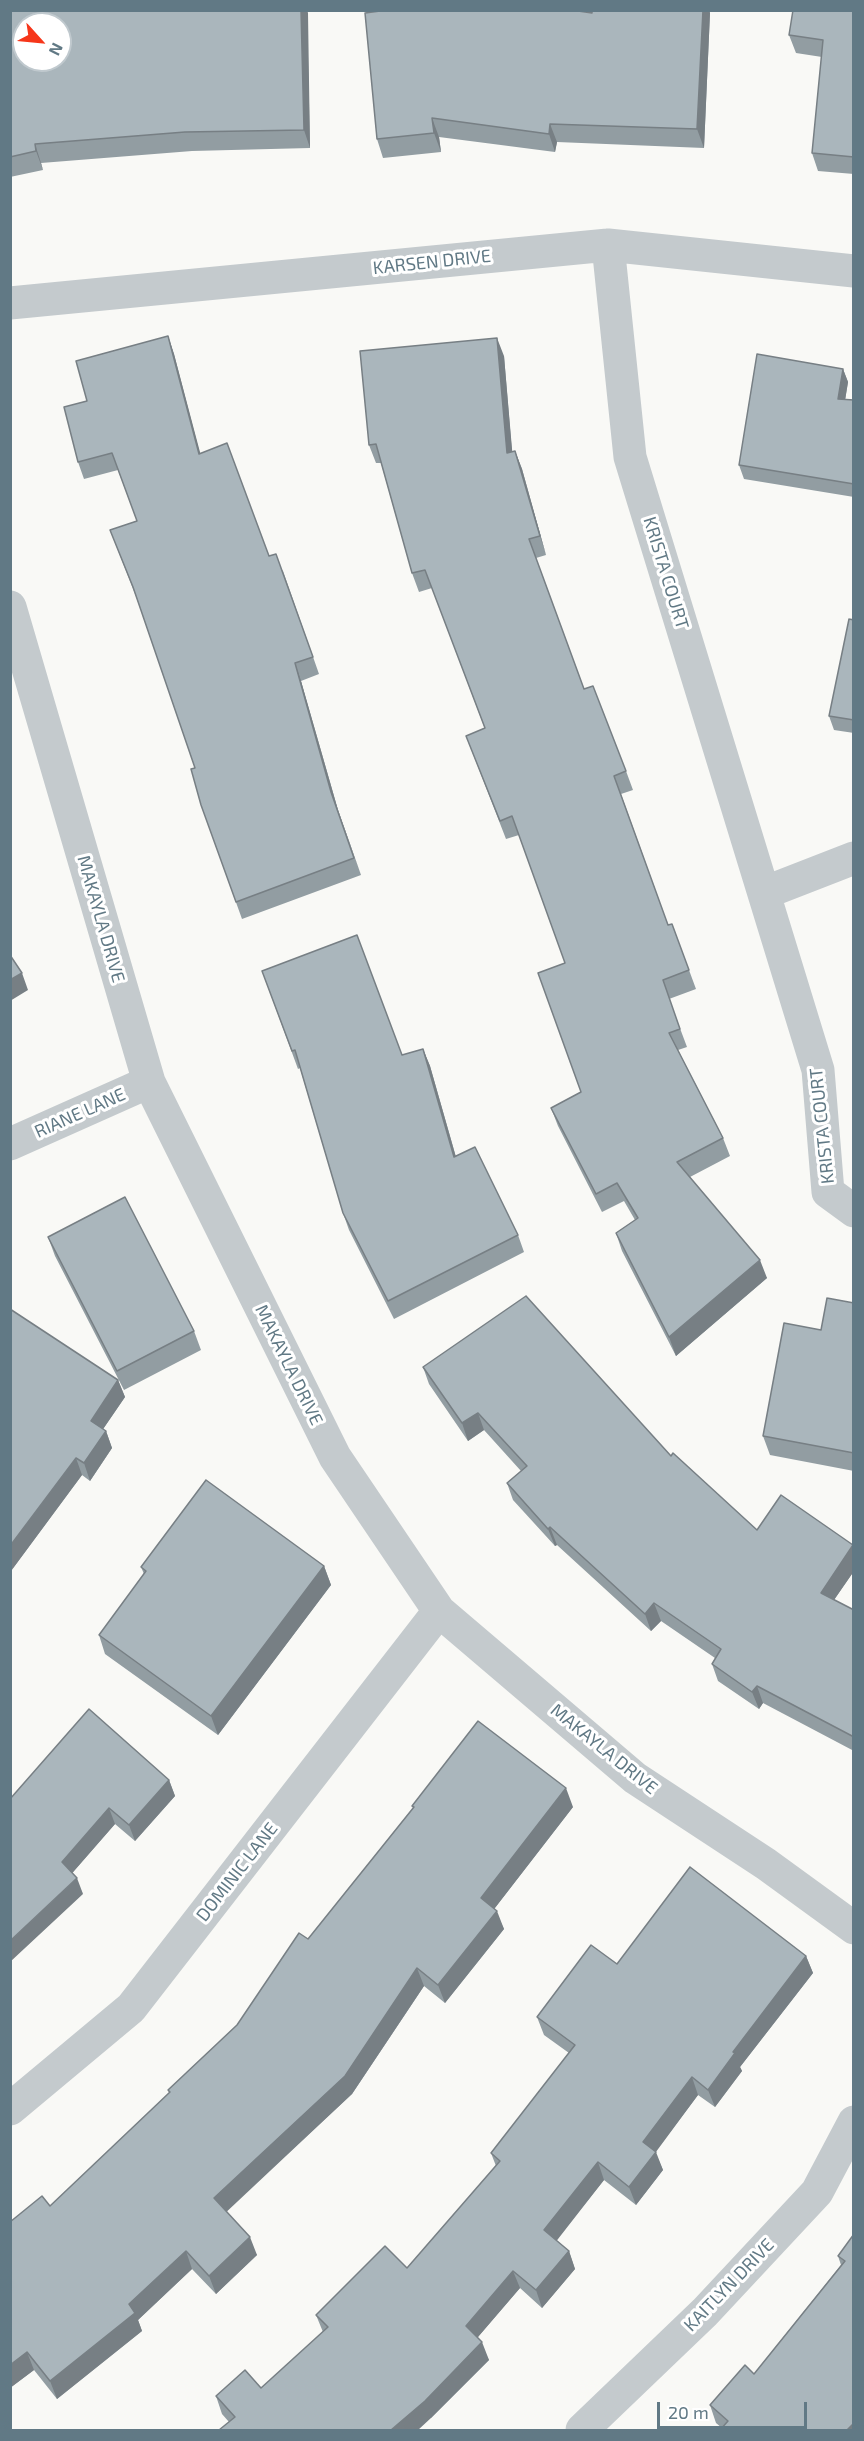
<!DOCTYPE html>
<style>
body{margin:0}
#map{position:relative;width:864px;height:2441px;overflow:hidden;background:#f9f9f6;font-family:"Exo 2",sans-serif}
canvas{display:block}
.frame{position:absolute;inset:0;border:12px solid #617985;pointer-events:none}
.north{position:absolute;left:12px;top:12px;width:60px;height:60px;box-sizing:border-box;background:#fff;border:2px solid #c0c9ce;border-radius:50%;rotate:117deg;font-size:16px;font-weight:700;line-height:24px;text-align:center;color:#617985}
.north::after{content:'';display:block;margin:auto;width:21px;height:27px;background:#f6361a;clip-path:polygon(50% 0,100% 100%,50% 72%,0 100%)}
.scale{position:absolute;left:657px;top:2402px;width:150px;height:27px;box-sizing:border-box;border:3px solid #617985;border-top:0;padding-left:8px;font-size:18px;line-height:21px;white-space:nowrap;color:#617985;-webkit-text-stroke:4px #fff;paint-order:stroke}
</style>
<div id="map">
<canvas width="864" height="2441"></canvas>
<div class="frame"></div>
<div class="north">N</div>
<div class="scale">20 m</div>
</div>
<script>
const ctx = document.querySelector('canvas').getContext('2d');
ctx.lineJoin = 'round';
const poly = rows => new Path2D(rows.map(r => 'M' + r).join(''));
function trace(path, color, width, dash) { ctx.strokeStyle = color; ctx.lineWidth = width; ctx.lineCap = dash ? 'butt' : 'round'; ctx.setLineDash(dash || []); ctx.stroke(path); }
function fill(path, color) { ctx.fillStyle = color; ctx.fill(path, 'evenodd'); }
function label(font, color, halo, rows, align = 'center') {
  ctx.font = font + ' "Exo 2",sans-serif'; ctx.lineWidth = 6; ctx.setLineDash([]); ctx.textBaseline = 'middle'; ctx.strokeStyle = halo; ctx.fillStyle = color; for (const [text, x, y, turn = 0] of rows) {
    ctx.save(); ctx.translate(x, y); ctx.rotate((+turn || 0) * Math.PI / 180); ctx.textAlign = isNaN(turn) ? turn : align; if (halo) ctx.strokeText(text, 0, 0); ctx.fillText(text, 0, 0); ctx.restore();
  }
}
trace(poly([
 [608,245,630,457,818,1070,828,1192,854,1211],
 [10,303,608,245,854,271],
 [10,607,149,1082,335,1457,439,1611,635,1778,766,1864,854,1928],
 [764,893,854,858],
 [10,1144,149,1082],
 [10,2109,131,2008,439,1611],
 [582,2430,705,2312,817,2192,854,2122]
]), '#c4cacd', 33);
fill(poly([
 [10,10,307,10,310,148,192,151,41,163,43,170,10,177],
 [592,10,709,10,710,13,704,148,557,142,555,152,439,137,441,152,383,158,377,139,592,13],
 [854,10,854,174,818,171,812,153,822,57,796,53,789,35],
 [168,336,174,354,200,454,269,556,283,571,319,674,301,681,338,810,361,875,242,919,201,805,195,768,137,599,110,530,137,521,118,470,84,479,78,462,87,401],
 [504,356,512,452,515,451,522,469,546,555,536,558,584,689,626,771,633,790,621,794,668,925,672,924,696,989,669,999,687,1047,678,1050,723,1138,730,1156,690,1177,767,1278,676,1356,622,1251,616,1233,635,1220,624,1201,602,1212,558,1126,551,1108,581,1092,565,963,519,835,506,839,473,754,466,736,485,729,432,588,419,592,412,573,381,463,376,463,369,445],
 [843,369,848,382,845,400,854,400,854,497,744,479,739,465],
 [854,620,854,733,834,730,829,716],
 [262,971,402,1055,423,1049,430,1066,456,1157,518,1235,524,1252,394,1319,349,1230,343,1213,300,1068,298,1069],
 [48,1237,194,1331,201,1350,124,1390,55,1256],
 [854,1303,854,1471,770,1455,763,1436,821,1330],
 [423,1367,671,1456,757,1530,853,1545,854,1571,834,1600,854,1610,854,1751,763,1703,759,1709,718,1681,712,1664,715,1658,661,1621,651,1631,557,1545,555,1546,513,1500,507,1483,521,1471,484,1430,468,1441,429,1384],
 [118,1380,125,1397,103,1429,106,1431,112,1448,90,1481,82,1475,11,1571],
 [324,1566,331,1585,218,1735,105,1654,99,1635,144,1574,141,1567],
 [169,1780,175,1796,135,1841,115,1824,72,1873,83,1894,10,1799],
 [412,1806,573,1807,494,1909,504,1929,445,2003,424,1986,352,2094,226,2211,257,2255,216,2294,192,2269,138,2320,142,2331,57,2399,34,2370,10,2388,50,2206,169,2093,168,2090,237,2025,308,1939,413,1808],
 [806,1956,813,1973,740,2067,742,2071,715,2107,698,2095,655,2152,663,2170,636,2205,604,2180,556,2240,569,2251,575,2269,542,2308,520,2288,477,2338,489,2360,431,2418,229,2422,222,2414,216,2396,261,2388,323,2332,316,2315,407,2268,496,2166,491,2153,569,2053,544,2035,537,2017,617,1964],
 [854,2234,854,2430,722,2428,716,2423,710,2405,754,2374,841,2265,838,2256]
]), '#929da2');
fill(poly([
 [301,10,307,10,308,13,310,148,304,130],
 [703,10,709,10,710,13,704,148,697,129],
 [432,118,439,137,441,152,434,133],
 [550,124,557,142,555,152,549,134],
 [35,144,41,163,43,170,36,151],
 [168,336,174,354,205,471,199,454],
 [497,338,504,356,514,472,507,453],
 [843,369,848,382,843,413,838,399],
 [515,451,522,469,546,555,540,536],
 [295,663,301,681,338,810,361,875,331,792],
 [22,973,28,990,10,1001,10,980],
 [423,1049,430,1066,461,1175,454,1157],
 [760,1260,767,1278,676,1356,669,1337],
 [118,1380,125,1397,97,1438,91,1421],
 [478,1413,484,1430,468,1441,462,1423],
 [106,1431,112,1448,90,1481,84,1463],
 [76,1458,82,1475,11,1571,10,1546],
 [550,1527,557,1545,555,1546,548,1529],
 [853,1545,854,1571,827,1610,821,1593],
 [324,1566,331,1585,218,1735,211,1716],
 [654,1603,661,1621,651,1631,645,1614],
 [757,1686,763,1703,759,1709,752,1692],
 [169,1780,175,1796,135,1841,129,1825],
 [566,1788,573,1807,488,1917,481,1898],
 [109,1808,115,1824,68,1878,62,1862],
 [77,1878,83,1894,10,1962,10,1941],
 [497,1911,504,1929,445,2003,438,1985],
 [806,1956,813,1973,740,2067,742,2071,715,2107,708,2090,733,2052],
 [417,1968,424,1986,352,2094,221,2217,214,2198],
 [692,2077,698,2095,650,2160,643,2142],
 [656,2152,663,2170,636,2205,629,2187],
 [598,2162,604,2180,551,2248,544,2230],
 [250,2237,257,2255,216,2294,209,2276],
 [186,2251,192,2269,138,2320,142,2331,57,2399,50,2381,129,2304],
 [569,2251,575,2269,542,2308,536,2290],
 [513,2271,520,2288,472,2344,466,2326],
 [482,2342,489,2360,431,2418,418,2430,391,2430],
 [27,2352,34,2370,10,2388,10,2365],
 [854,2423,854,2430,847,2430]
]), '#777f84');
const building = poly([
 [10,10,301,10,304,130,185,132,35,144,36,151,10,157,10,10],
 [24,24,60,24,60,60,24,60,24,24],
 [388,10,571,10,592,13,592,10,703,10,697,129,550,124,549,134,432,118,434,133,377,139,365,13,388,10],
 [793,10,854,10,854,157,812,153,823,40,789,35,793,10],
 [168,336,199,454,227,443,269,556,276,554,313,657,295,663,331,792,354,858,236,902,201,805,191,769,195,768,133,587,110,530,137,521,112,453,78,462,64,407,87,401,76,361,168,336],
 [497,338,507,453,515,451,540,536,529,539,584,689,593,686,626,771,614,776,668,925,672,924,689,970,663,980,680,1029,669,1033,723,1138,677,1162,760,1260,669,1337,616,1233,638,1218,617,1183,596,1194,551,1108,581,1092,538,973,565,963,512,816,500,821,466,736,485,728,425,570,412,573,376,444,369,445,360,351,497,338],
 [757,354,843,369,838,399,854,400,854,484,739,465,757,354],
 [849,619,854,620,854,720,829,716,849,619],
 [357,935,402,1055,423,1049,454,1157,475,1147,518,1235,388,1301,343,1213,295,1050,292,1051,262,971,357,935],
 [10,955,22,973,10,980,10,955],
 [125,1197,194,1331,117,1371,48,1237,125,1197],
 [526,1296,671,1456,673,1453,757,1530,781,1495,853,1545,821,1593,854,1610,854,1737,757,1686,752,1692,712,1664,721,1649,654,1603,645,1614,550,1527,548,1529,507,1483,527,1466,478,1413,462,1423,423,1367,526,1296],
 [827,1298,854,1303,854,1453,763,1436,784,1323,821,1330,827,1298],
 [10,1309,118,1380,91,1421,106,1431,84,1463,76,1458,10,1546,10,1309],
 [206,1480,324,1566,211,1716,99,1635,146,1571,141,1567,206,1480],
 [89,1709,169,1780,129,1825,109,1808,62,1862,77,1878,10,1941,10,1799,89,1709],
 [478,1721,566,1788,481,1898,497,1911,438,1985,417,1968,345,2076,214,2198,250,2237,209,2276,186,2251,129,2304,135,2313,50,2381,27,2352,10,2365,10,2222,42,2196,50,2206,170,2092,168,2090,237,2025,299,1933,308,1939,414,1807,412,1806,478,1721],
 [690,1867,806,1956,733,2052,735,2053,708,2090,692,2077,643,2142,656,2152,629,2187,598,2162,544,2230,569,2251,536,2290,513,2271,466,2326,482,2342,425,2401,391,2430,219,2430,235,2417,216,2396,245,2370,261,2388,328,2327,316,2315,385,2246,407,2268,500,2161,491,2153,575,2045,537,2017,591,1945,617,1964,690,1867],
 [854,2234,854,2423,847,2430,720,2430,728,2421,710,2405,745,2365,754,2374,845,2261,838,2256,854,2234]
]);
fill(building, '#aab6bc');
trace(building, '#777f84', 1.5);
label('18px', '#617985', '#fff', [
 ["KARSEN DRIVE",432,262,-6],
 ["KRISTA COURT",666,573,73],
 ["MAKAYLA DRIVE",101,919,74],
 ["RIANE LANE",80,1113,-24],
 ["KRISTA COURT",822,1126,-96],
 ["MAKAYLA DRIVE",289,1365,64],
 ["MAKAYLA DRIVE",604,1749,39],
 ["DOMINIC LANE",237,1872,-52],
 ["KAITLYN DRIVE",729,2285,-46]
]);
</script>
